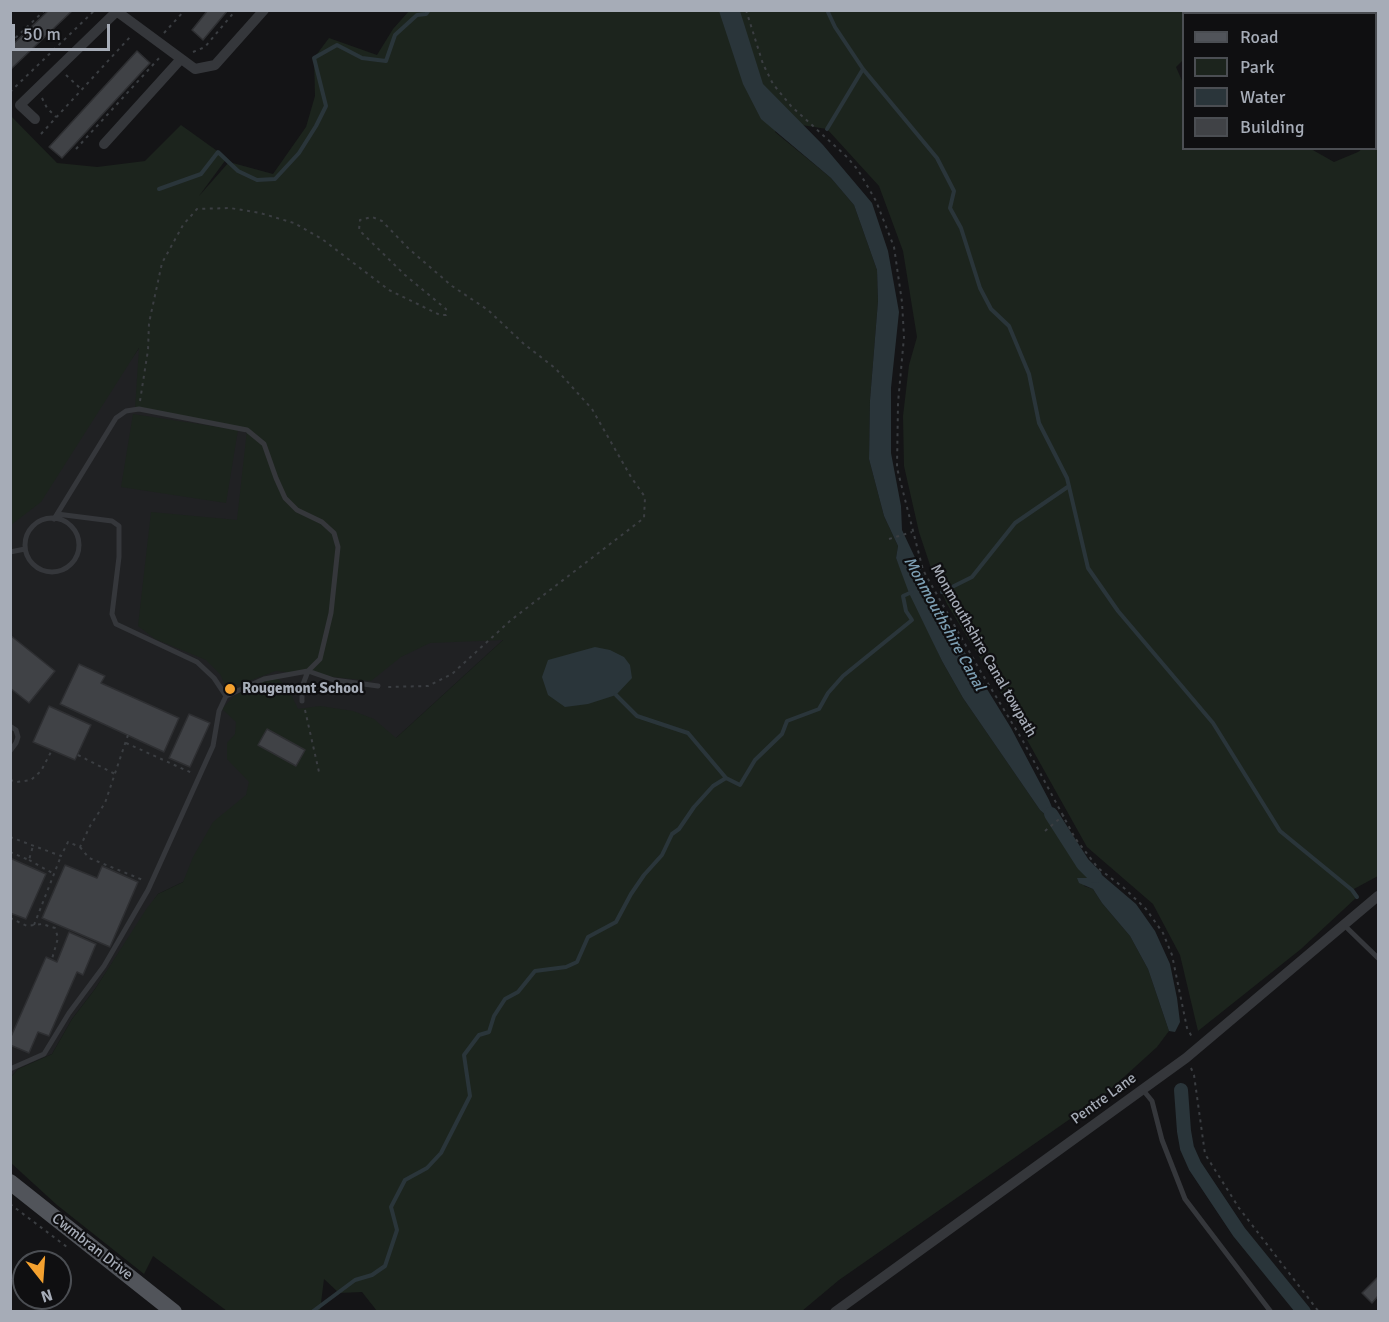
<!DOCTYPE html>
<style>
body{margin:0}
#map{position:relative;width:1389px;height:1322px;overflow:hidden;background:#141416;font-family:Signika,sans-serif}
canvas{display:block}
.frame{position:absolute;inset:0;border:12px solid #a6acb7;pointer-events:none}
.legend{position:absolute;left:1182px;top:12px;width:195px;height:138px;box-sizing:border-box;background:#0f0f11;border:2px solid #4b4e53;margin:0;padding:8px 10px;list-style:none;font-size:18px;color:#a6acb7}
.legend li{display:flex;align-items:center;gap:12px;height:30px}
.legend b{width:30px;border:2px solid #4b4e53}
.north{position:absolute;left:12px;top:1250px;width:60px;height:60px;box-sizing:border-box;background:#0f0f11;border:2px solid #4b4e53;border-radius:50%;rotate:163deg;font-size:16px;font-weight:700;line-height:24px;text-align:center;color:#a6acb7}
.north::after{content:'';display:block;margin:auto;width:21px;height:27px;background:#f4a12f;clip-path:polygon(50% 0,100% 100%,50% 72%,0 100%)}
.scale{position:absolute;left:12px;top:24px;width:98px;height:27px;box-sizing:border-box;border:3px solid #a6acb7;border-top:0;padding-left:8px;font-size:18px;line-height:21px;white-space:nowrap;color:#a6acb7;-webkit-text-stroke:4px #0f0f11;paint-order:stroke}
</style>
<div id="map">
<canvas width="1389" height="1322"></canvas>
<div class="frame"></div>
<ul class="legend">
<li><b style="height:8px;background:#51545a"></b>Road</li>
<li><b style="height:16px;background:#1c241d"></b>Park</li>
<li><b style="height:16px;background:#2a353a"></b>Water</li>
<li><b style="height:16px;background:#404246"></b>Building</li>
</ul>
<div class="north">N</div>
<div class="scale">50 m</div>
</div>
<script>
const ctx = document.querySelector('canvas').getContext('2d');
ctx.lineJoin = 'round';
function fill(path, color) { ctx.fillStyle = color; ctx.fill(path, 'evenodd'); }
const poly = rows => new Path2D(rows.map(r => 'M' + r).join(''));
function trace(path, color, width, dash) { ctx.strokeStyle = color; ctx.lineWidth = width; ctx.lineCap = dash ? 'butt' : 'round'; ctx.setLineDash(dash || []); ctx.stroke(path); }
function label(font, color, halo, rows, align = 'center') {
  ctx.font = font + ' Signika,sans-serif'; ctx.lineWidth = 4.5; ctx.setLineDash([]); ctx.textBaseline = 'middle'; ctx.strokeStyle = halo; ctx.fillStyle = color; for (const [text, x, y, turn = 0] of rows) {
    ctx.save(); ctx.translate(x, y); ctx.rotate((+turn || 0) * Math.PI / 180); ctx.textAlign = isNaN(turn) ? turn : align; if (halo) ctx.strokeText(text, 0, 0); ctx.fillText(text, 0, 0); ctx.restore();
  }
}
fill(poly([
 [140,347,503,640,396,738,183,882,158,894,95,989,72,1019,52,1054,18,1069,11,1077,11,524]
]), '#202123');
fill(poly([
 [1237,10,1234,13,1184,14,1183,60,1176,67,1183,83,1184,148,1311,149,1334,162,1358,152,1362,149,1376,148,1376,135,1378,132,1378,876,1352,890,1357,897,1301,949,1198,1031,1180,955,1153,904,1087,847,993,679,947,604,933,574,919,532,904,466,903,416,909,365,917,337,903,251,879,186,827,129,782,122,775,132,831,178,854,205,877,270,878,301,870,400,869,459,884,516,898,546,896,558,942,661,963,698,1040,810,1061,829,1083,864,1088,879,1084,886,1093,889,1102,903,1130,936,1148,969,1169,1031,1157,1047,1103,1096,839,1280,802,1311,377,1311,362,1292,339,1293,324,1279,320,1311,227,1311,153,1256,144,1274,57,1205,11,1163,11,1077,18,1069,52,1054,72,1019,95,989,147,908,158,894,183,882,193,857,213,822,246,795,249,782,227,759,227,743,235,734,236,722,222,709,234,696,255,684,277,678,288,688,298,709,320,706,353,711,374,719,396,738,503,640,430,643,401,657,371,681,276,671,227,689,220,674,206,660,155,639,138,626,151,512,237,520,247,430,135,409,139,348,41,502,11,525,11,116,57,163,97,167,145,161,181,125,227,158,199,196,229,162,273,174,306,127,315,96,314,58,329,38,377,55,393,29,409,11],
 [1261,11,1378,11,1378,80,1376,77,1376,14,1264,14],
 [133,414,238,430,226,503,121,487]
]), '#1c241d');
fill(poly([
 [719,11,740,11,763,84,823,145,872,203,888,251,899,312,891,388,891,453,901,506,902,530,934,598,971,663,1011,728,1049,800,1061,829,1040,810,963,698,942,661,909,593,896,558,898,546,884,516,869,459,870,400,878,301,877,270,854,205,831,178,761,119,743,84],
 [595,647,610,650,624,657,630,665,632,678,616,695,588,704,565,707,548,695,542,677,548,660],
 [1083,864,1096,870,1136,904,1155,931,1170,964,1177,998,1180,1022,1175,1032,1169,1031,1148,969,1130,936,1102,903,1093,889,1079,883,1077,878,1088,878]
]), '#2a353a');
trace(poly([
 [827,10,835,27,863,69,937,158,954,191,950,208,961,228,980,288,991,309,1009,326,1029,374,1039,423,1067,478,1088,568,1118,611,1213,723,1280,831,1352,890,1357,897],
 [827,129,863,69],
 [159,189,201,174,218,152,238,171,257,180,275,179,299,153,316,126,326,106,314,58,337,45,362,58,386,61,395,35,417,15,426,14,429,10],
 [942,592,972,577,1015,523,1069,486],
 [616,695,637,716,688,733,726,778,740,785,755,760,782,734,787,721,819,709,828,693,843,676,912,620,906,611,903,596,912,592],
 [312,1312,355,1280,372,1275,385,1266,397,1230,391,1207,405,1180,427,1168,441,1153,470,1096,464,1055,479,1035,489,1032,494,1016,505,999,518,992,535,971,566,967,577,962,588,937,616,922,631,894,644,875,662,855,672,834,679,829,694,807,713,786,726,778]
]), '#2a353a', 4);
trace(poly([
 [1051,814,1083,864,1095,876],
 [1181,1090,1184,1131,1187,1148,1195,1166,1239,1232,1304,1312]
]), '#2a353a', 14);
const building = poly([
 [49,10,73,10,10,70,10,47,49,10],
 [208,10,228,10,203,40,192,30,208,10],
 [137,51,150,63,62,158,49,147,137,51],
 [10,635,55,671,29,703,10,688,10,635],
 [79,664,105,676,101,683,179,718,164,752,60,704,79,664],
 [49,706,91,725,75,760,33,742,49,706],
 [189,714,210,723,190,767,169,758,189,714],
 [267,729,305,750,296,766,258,745,267,729],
 [10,858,46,874,26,919,10,913,10,858],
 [65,865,97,878,102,866,138,882,110,947,42,918,65,865],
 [69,932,96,944,83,975,77,972,49,1036,38,1032,29,1053,10,1045,10,1039,46,957,57,962,69,932],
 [1378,1277,1378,1296,1372,1303,1362,1293,1378,1277]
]);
fill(building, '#404246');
trace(building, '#2e2f32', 1.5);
trace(poly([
 [746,10,763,64,773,84,791,106,847,157,858,170,876,201,894,247,902,302,904,337,898,403,897,468,923,570,978,667,1023,741,1075,838,1098,868,1124,888,1146,909,1163,933,1172,955,1187,1028,1192,1037],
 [164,33,185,10],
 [10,43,45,10],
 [193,52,205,47,236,10],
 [66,75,82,90],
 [10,92,95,10],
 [42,98,47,108,56,117],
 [41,134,130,37],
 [76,149,161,56],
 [140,401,148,350,149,323,162,263,183,225,197,209,230,208,260,213,294,223,322,239,389,290,440,315,446,315,446,309,405,275,359,230,360,220,372,217,382,221,409,249,452,286,488,310,524,344,555,368,592,409,631,477,645,497,644,518,511,620,452,674,428,686,387,687],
 [889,539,912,532],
 [305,710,319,772],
 [126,743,192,773],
 [78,755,115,774],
 [10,780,17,782,31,780,41,771,52,750],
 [1045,831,1064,815],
 [10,837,61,856,68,842,80,847,90,826,105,803,128,735],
 [80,847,89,858,143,880],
 [10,852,29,860,33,846],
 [29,860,54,874],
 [10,918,27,926,42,924,55,928,58,938,52,959],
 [34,925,61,856],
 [1191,1068,1194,1075,1205,1154,1239,1208,1319,1312],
 [10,1204,67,1247]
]), '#3b3e42', 2, [3, 4.5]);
trace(poly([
 [1376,85,1378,87],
 [57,514,112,521,119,526,119,557,112,614,116,624,197,662,214,678,226,696],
 '25 545a27 27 0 1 1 54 0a27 27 0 1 1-54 0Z',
 [10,552,25,549],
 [302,701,302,687,308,671,334,680,378,686],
 [10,726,16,730,18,737,16,743,10,751],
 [1344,925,1378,958],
 [10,1069,44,1054,69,1013,104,966,148,890,213,746,219,711,226,696,264,679,308,671,320,659,331,613,338,547,334,533,322,522,297,510,285,498,276,478,264,444,247,430,139,409,126,411,116,418,54,519],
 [1143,1090,1152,1101,1162,1140,1185,1199,1271,1312]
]), '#35373b', 5);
trace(poly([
 [115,10,195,69,215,65,264,10],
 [35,119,20,105,116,12],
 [104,144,180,60],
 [835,1312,1186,1058,1378,896]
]), '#35373b', 10);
trace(poly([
 [10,1182,174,1312]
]), '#51545a', 16);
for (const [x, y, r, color] of [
 [230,689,6,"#f4a12f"]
]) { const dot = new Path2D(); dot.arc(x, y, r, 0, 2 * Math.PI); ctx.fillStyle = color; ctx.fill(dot); trace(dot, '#0f0f11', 2); }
label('15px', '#a6acb7', '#0f0f11', [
 ["Monmouthshire Canal towpath",983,651,60],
 ["Pentre Lane",1104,1099,-36],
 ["Cwmbran Drive",92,1247,38]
]);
label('bold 15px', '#a6acb7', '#0f0f11', [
 ["Rougemont School",242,689]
], 'left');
label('italic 16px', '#7c9eb2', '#0f0f11', [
 ["Monmouthshire Canal",944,624,61]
]);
</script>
